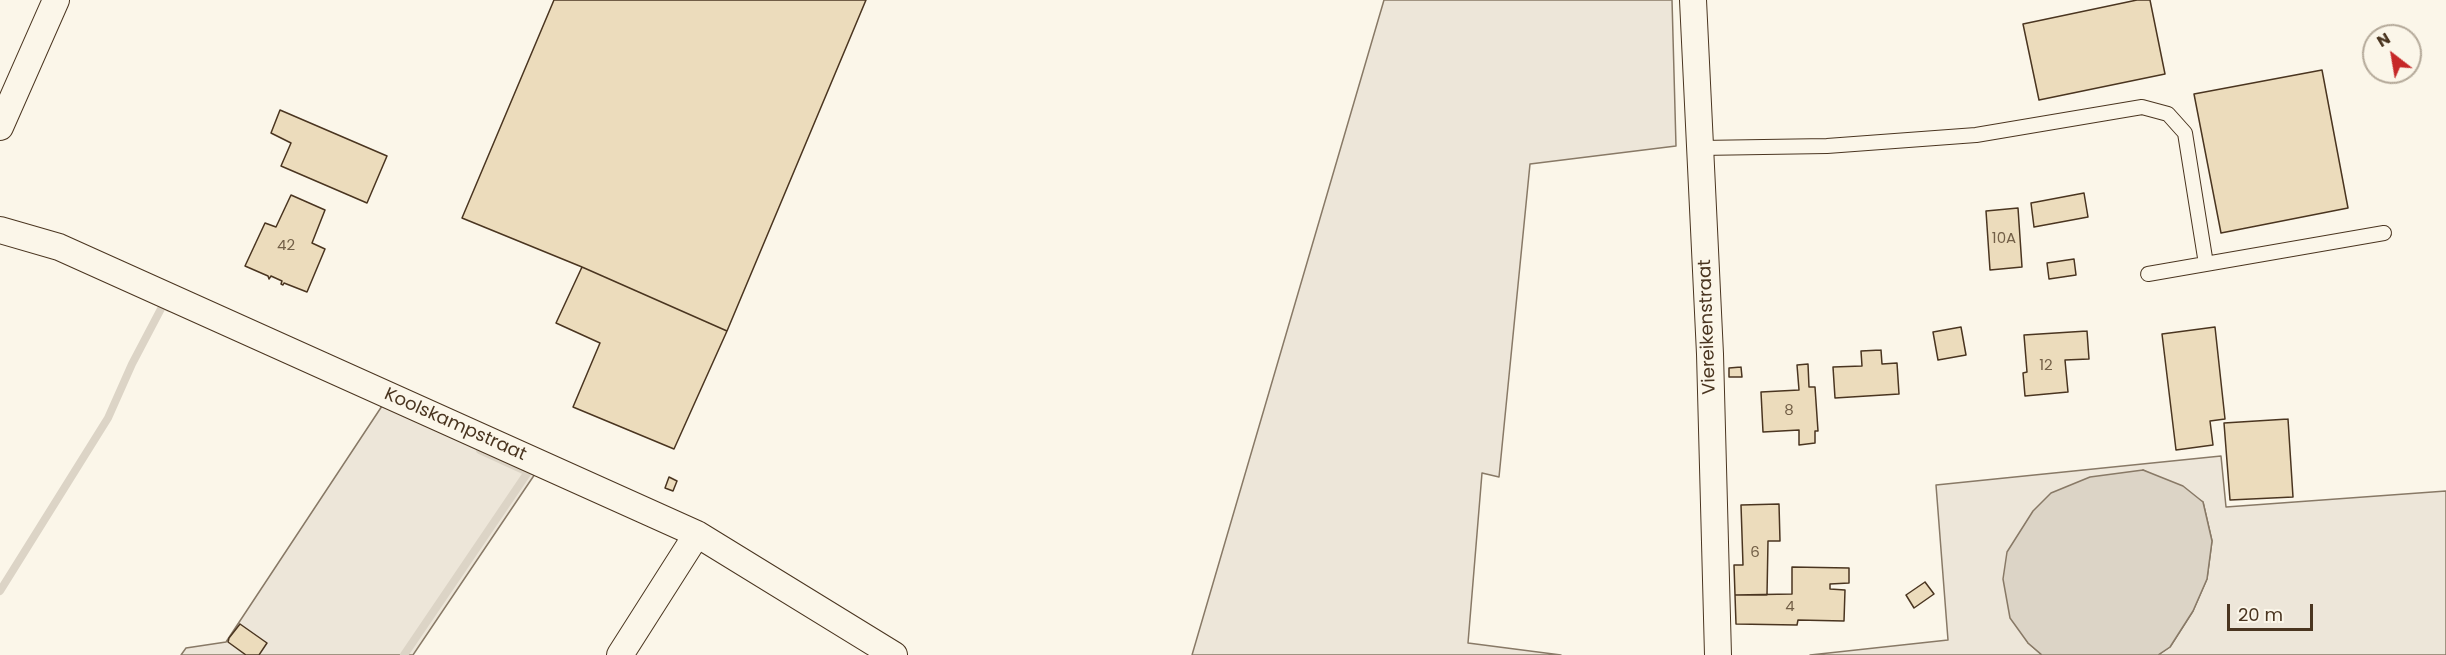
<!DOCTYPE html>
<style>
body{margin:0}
#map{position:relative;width:2446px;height:655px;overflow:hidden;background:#fbf6e9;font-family:Poppins,sans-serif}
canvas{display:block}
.north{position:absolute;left:2362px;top:24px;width:60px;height:60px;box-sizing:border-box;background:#fbf6e9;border:2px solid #b4a999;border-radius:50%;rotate:329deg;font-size:16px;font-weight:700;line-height:24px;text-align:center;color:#4a3520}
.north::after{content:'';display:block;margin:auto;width:21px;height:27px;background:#c62828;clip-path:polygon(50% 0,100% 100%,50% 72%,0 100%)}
.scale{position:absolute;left:2227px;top:604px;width:86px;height:27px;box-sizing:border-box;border:3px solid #4a3520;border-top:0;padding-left:8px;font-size:18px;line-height:21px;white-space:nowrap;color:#4a3520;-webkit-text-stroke:4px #fbf6e9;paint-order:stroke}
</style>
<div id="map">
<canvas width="2446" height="655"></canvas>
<div class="north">N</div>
<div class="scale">20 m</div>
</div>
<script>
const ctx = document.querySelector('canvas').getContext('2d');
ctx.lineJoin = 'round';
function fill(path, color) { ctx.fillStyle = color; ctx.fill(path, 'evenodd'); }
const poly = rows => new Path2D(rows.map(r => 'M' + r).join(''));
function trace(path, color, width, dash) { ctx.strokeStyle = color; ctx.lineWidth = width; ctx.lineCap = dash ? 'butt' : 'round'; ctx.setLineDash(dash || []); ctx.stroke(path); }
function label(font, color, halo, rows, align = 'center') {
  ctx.font = font + ' Poppins,sans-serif'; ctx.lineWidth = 4.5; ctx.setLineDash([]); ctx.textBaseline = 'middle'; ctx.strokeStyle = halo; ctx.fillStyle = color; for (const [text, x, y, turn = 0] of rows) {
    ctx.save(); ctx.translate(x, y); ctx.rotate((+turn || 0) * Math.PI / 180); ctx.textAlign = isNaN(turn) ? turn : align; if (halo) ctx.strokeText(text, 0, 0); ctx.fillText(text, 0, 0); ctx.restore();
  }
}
const green = poly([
 [1384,0,1672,0,1676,146,1530,164,1499,477,1482,473,1468,643,1561,655,1192,655,1384,0],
 [382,406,537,471,413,655,181,655,186,648,226,642,382,406],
 [2221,456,2226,507,2446,491,2446,655,2158,655,2170,647,2193,611,2207,579,2212,541,2203,502,2143,470,2028,643,2042,655,1810,655,1948,640,1936,485,2221,456]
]);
fill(green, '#ede6d9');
trace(green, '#887966', 1.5);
const water = poly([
 [2143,470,2183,486,2203,502,2212,541,2207,579,2193,611,2170,647,2158,655,2042,655,2028,643,2010,618,2003,579,2007,552,2033,511,2051,493,2090,477,2143,470]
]);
fill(water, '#dcd4c6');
trace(water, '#887966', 1.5);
trace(poly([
 [0,591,108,418,132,364,163,305,169,308],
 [404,655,528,472,480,450]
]), '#dcd4c6', 8);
const building = poly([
 [554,0,866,0,727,331,582,267,462,218,554,0],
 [2137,0,2150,0,2165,74,2039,100,2023,24,2137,0],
 [2322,70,2348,208,2221,233,2194,94,2322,70],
 [280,110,387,156,367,203,281,166,291,143,271,133,280,110],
 [2084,193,2088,217,2034,227,2031,203,2084,193],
 [291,195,325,210,312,243,325,249,307,292,284,283,283,285,281,284,282,281,271,276,269,279,268,276,245,266,265,223,276,227,291,195],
 [2018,208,2022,267,1990,270,1986,211,2018,208],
 [2074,259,2076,275,2049,279,2047,263,2074,259],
 [582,267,727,331,674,449,573,407,600,343,556,323,582,267],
 [1961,327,1966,355,1938,360,1933,332,1961,327],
 [2215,327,2225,419,2210,421,2213,445,2176,450,2162,334,2215,327],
 [2087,331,2089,359,2065,360,2068,392,2025,396,2023,373,2027,372,2024,335,2087,331],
 [1881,350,1882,364,1897,363,1899,394,1835,398,1833,367,1862,366,1861,351,1881,350],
 [1808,364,1809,387,1815,387,1818,431,1815,431,1815,443,1799,445,1799,430,1763,432,1761,392,1799,390,1797,365,1808,364],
 [1741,367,1742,377,1729,377,1729,368,1741,367],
 [2288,419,2293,497,2230,500,2224,423,2288,419],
 [669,477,677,481,673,491,665,488,669,477],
 [1779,504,1780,541,1768,541,1767,595,1735,595,1734,565,1743,565,1741,505,1779,504],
 [1792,567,1849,568,1849,583,1830,584,1830,589,1845,590,1844,621,1798,620,1797,625,1736,624,1735,595,1792,594,1792,567],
 [1925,582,1934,594,1914,608,1906,595,1925,582],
 [240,624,267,643,259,655,246,655,228,642,229,638,240,624]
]);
fill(building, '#ecdcbc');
trace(building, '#4a3520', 1.5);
const service = poly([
 [1700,148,1827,146,1976,135,2142,107,2168,114,2185,133,2206,264],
 [2148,274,2384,233]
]);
const minor = poly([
 [1693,0,1710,354,1718,655],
 [0,127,56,0],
 [0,230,59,247,697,534,894,655],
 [620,655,697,534]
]);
trace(service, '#4a3520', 16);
trace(minor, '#4a3520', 28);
trace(service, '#fbf6e9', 14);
trace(minor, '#fbf6e9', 26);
label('15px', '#725f47', null, [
 ["10A",2004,239],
 ["42",286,246],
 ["12",2046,366],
 ["8",1789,411],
 ["6",1755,553],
 ["4",1790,607]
]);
label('18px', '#4a3520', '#fbf6e9', [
 ["Viereikenstraat",1708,327,-92],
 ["Koolskampstraat",455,425,24]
]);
</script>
